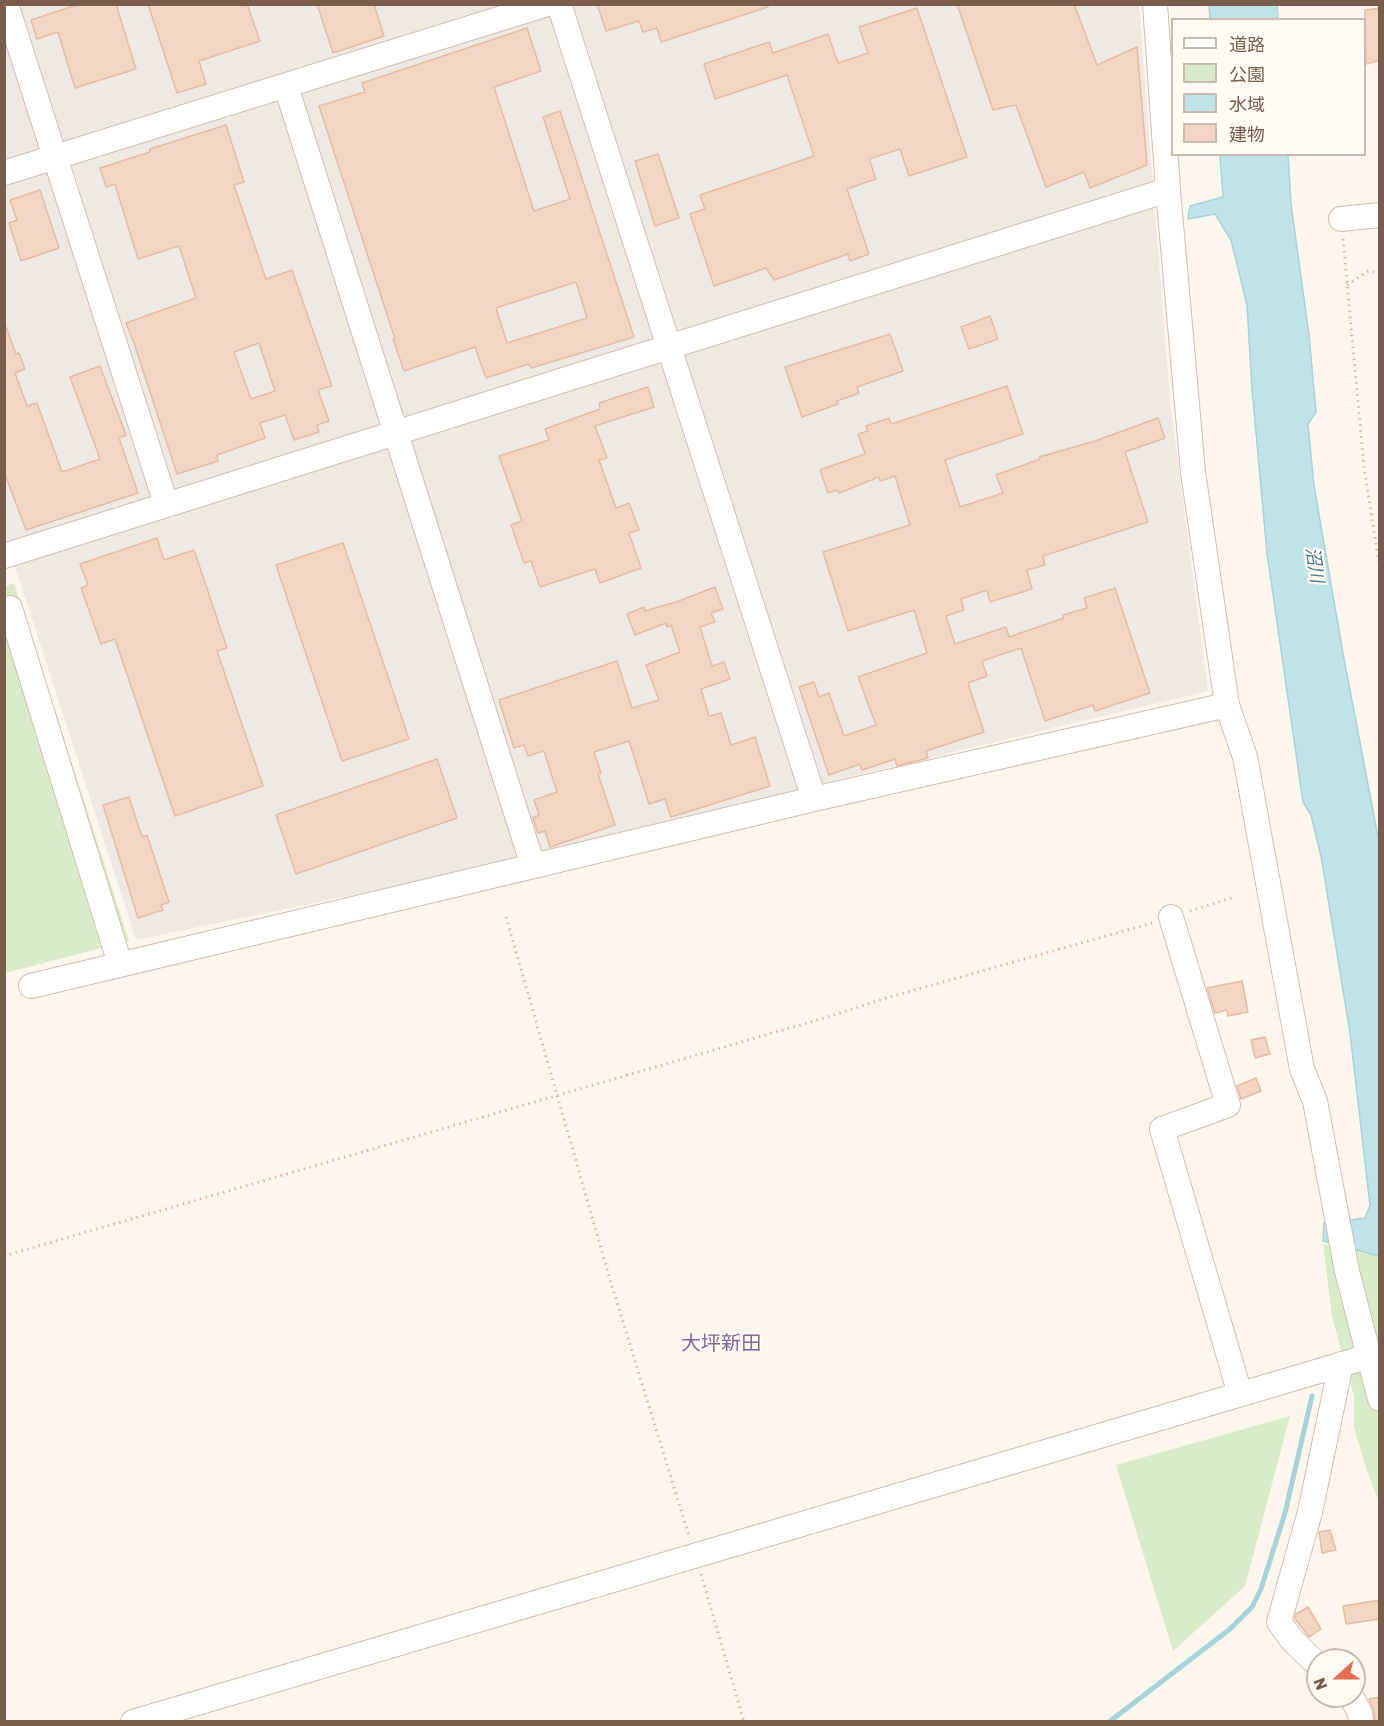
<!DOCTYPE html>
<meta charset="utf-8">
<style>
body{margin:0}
#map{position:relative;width:1384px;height:1726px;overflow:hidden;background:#fdf6ec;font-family:Rubik,"Noto Sans JP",sans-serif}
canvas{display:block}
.frame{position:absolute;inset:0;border:6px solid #7a5c4d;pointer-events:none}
.legend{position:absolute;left:1171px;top:18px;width:195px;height:138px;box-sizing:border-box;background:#fffaf3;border:2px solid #cabbb1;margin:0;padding:8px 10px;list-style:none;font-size:18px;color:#7a5c4d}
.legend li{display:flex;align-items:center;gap:12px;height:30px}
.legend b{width:30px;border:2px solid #cabbb1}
.north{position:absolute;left:1306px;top:1648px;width:60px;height:60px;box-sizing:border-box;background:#fffaf3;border:2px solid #cabbb1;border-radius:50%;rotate:249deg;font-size:16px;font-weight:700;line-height:24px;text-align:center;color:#7a5c4d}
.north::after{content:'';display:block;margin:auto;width:21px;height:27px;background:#e76f51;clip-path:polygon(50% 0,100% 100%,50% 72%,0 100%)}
</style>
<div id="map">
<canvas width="1384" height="1726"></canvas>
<div class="frame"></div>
<ul class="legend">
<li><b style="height:8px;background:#fff"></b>道路</li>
<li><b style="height:16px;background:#d8ecc9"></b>公園</li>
<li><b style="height:16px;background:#bfe3e8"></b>水域</li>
<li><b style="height:16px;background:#f3d5c3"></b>建物</li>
</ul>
<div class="north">N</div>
</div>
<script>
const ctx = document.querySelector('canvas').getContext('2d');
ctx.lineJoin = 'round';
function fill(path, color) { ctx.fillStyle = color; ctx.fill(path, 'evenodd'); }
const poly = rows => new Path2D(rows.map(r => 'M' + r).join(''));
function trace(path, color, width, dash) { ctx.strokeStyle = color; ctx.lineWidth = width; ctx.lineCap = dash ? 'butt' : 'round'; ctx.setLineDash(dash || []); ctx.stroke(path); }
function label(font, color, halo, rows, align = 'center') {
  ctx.font = font + ' Rubik,"Noto Sans JP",sans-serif'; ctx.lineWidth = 4.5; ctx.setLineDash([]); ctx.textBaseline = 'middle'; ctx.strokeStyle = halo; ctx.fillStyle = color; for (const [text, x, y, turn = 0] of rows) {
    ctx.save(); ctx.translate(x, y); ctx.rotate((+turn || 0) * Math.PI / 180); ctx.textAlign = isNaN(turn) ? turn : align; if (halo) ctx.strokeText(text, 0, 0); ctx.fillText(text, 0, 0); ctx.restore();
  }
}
fill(poly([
 [4,5,1139,5,1170,401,1208,691,824,783,540,856,136,940,5,535]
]), '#efe9e4');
fill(poly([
 [14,583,129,941,5,973,4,587],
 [1323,1244,1379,1256,1379,1502,1366,1468,1354,1427,1354,1396,1332,1317],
 [1290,1416,1245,1586,1173,1651,1116,1465]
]), '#d8ecc9');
const water = poly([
 [1209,5,1277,5,1278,19,1210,19,1209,5],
 [1220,155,1288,155,1291,204,1309,335,1316,412,1308,424,1314,486,1344,659,1379,842,1379,1256,1323,1241,1324,1223,1365,1218,1370,1205,1350,1033,1321,856,1311,815,1303,802,1267,553,1252,389,1247,305,1231,240,1215,214,1188,219,1190,206,1223,197,1220,155]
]);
fill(water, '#bfe3e8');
trace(water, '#a5d3da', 1.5);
trace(poly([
 [1109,1722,1230,1629,1252,1607,1261,1589,1285,1513,1312,1396]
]), '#a5d3da', 5);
const building = poly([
 [79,4,116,4,136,69,75,88,58,32,37,39,31,20,79,4],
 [148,4,247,4,260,41,199,61,206,84,177,93,148,4],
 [317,4,374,4,384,36,333,53,317,4],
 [597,4,767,4,768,7,661,42,657,28,643,32,639,21,606,31,597,4],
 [957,4,1074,4,1097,65,1137,47,1147,165,1090,188,1084,172,1046,187,1016,105,993,110,957,4],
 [917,8,967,157,909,176,900,149,869,159,876,179,847,189,869,254,850,261,848,254,774,280,766,268,714,286,690,214,705,209,700,195,814,156,787,75,715,99,704,64,769,42,773,53,828,34,838,63,868,53,859,27,917,8],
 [1380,8,1380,60,1366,64,1365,10,1380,8],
 [527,28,541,71,494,87,534,211,570,199,543,117,560,111,634,337,531,368,529,364,486,378,475,347,404,371,393,339,395,339,319,106,365,92,362,83,527,28],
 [576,282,587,318,507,343,496,308,576,282],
 [226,125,244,182,234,185,266,279,292,270,332,386,318,390,329,421,317,425,319,432,294,440,285,415,260,423,265,438,217,455,218,461,177,474,134,343,126,323,196,298,179,246,138,259,115,184,106,187,100,168,150,152,150,149,226,125],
 [259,343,275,391,251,399,234,352,259,343],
 [658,154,679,218,655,226,635,161,658,154],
 [40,190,59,248,21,261,9,223,17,220,10,200,40,190],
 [990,316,998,339,969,349,961,327,990,316],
 [4,327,6,327,16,354,19,353,25,369,15,373,27,406,37,403,62,472,100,459,70,377,100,366,126,435,119,438,138,493,26,530,4,472,4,327],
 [890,334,903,371,857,387,859,393,837,401,838,404,802,417,785,367,890,334],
 [1007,386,1023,434,945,460,960,507,1003,493,996,475,1040,459,1039,457,1095,441,1158,418,1165,438,1125,452,1148,522,1043,556,1045,565,1027,570,1032,589,990,602,987,590,961,599,964,610,946,616,955,644,1006,627,1009,637,1064,618,1063,615,1087,608,1084,598,1115,588,1150,693,1095,711,1093,705,1045,721,1021,648,982,661,987,676,968,683,984,732,926,751,928,758,897,766,895,759,862,770,860,764,829,775,799,687,814,682,819,697,829,693,844,736,876,725,858,677,927,653,914,610,848,631,823,552,910,525,895,476,880,481,879,477,839,493,836,490,828,493,820,470,865,454,858,434,868,431,866,426,889,418,891,424,1007,386],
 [648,387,654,407,595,426,607,458,599,460,616,508,629,503,639,530,629,533,641,568,600,583,595,569,540,587,531,561,524,563,511,525,522,521,499,456,549,440,545,429,600,409,599,403,648,387],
 [157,538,164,560,194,550,227,648,217,651,263,786,175,816,115,639,101,644,81,588,88,585,80,564,157,538],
 [343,543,409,739,342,761,276,565,343,543],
 [715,587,723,609,711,613,715,622,700,627,712,666,724,662,730,679,701,689,709,716,721,713,731,745,755,737,770,786,671,817,665,799,649,804,629,741,594,752,601,773,598,774,615,825,550,847,545,831,538,833,533,818,539,815,534,800,557,792,544,751,528,756,524,745,514,748,499,700,617,661,632,708,659,700,646,665,680,652,671,625,667,627,666,623,635,635,627,614,644,607,645,611,676,602,715,587],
 [437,759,457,818,296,874,276,815,437,759],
 [129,797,142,837,147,835,169,902,161,905,163,910,138,918,103,805,129,797],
 [1242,981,1248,1012,1228,1016,1227,1010,1215,1013,1207,988,1242,981],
 [1265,1037,1270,1054,1255,1058,1251,1040,1265,1037],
 [1256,1078,1261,1091,1241,1099,1237,1086,1256,1078],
 [1330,1530,1336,1550,1322,1553,1319,1532,1330,1530],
 [1380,1600,1380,1619,1346,1624,1343,1606,1380,1600],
 [1308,1607,1321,1629,1309,1637,1295,1619,1296,1614,1308,1607],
 [1380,1697,1380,1722,1375,1722,1374,1711,1369,1699,1380,1697]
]);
fill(building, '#f3d5c3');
trace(building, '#e6bba3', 1.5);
const minor = poly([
 [6,4,166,504],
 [559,4,814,799],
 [1155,4,1168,190,1193,472,1227,705,1245,757,1302,1069,1315,1101,1347,1271,1380,1399],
 [286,86,533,866],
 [4,173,547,4],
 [1341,219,1380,215],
 [4,556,1168,190],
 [4,610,10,608,120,964],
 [1171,917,1228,1105,1162,1129,1240,1394],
 [31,986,814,799,1227,705],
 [1318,1665,1292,1640,1279,1622,1310,1512,1341,1364],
 [1351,1696,1360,1713,1361,1722],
 [133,1722,1380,1353]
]);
trace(minor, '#d1beb0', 26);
trace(poly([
 [1343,239,1364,467,1380,569],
 [1347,285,1368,271,1380,273],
 [1190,911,1234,897],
 [506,917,611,1283,689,1536],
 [4,1256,831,1016,886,998,1152,923],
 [701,1574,744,1722]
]), '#d9b8a5', 3, [1.5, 4.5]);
trace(minor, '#fff', 24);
label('italic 18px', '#437c86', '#fffaf3', [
 ["沼川",1314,565,81]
]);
label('20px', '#846695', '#fffaf3', [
 ["大坪新田",721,1344]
]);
</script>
